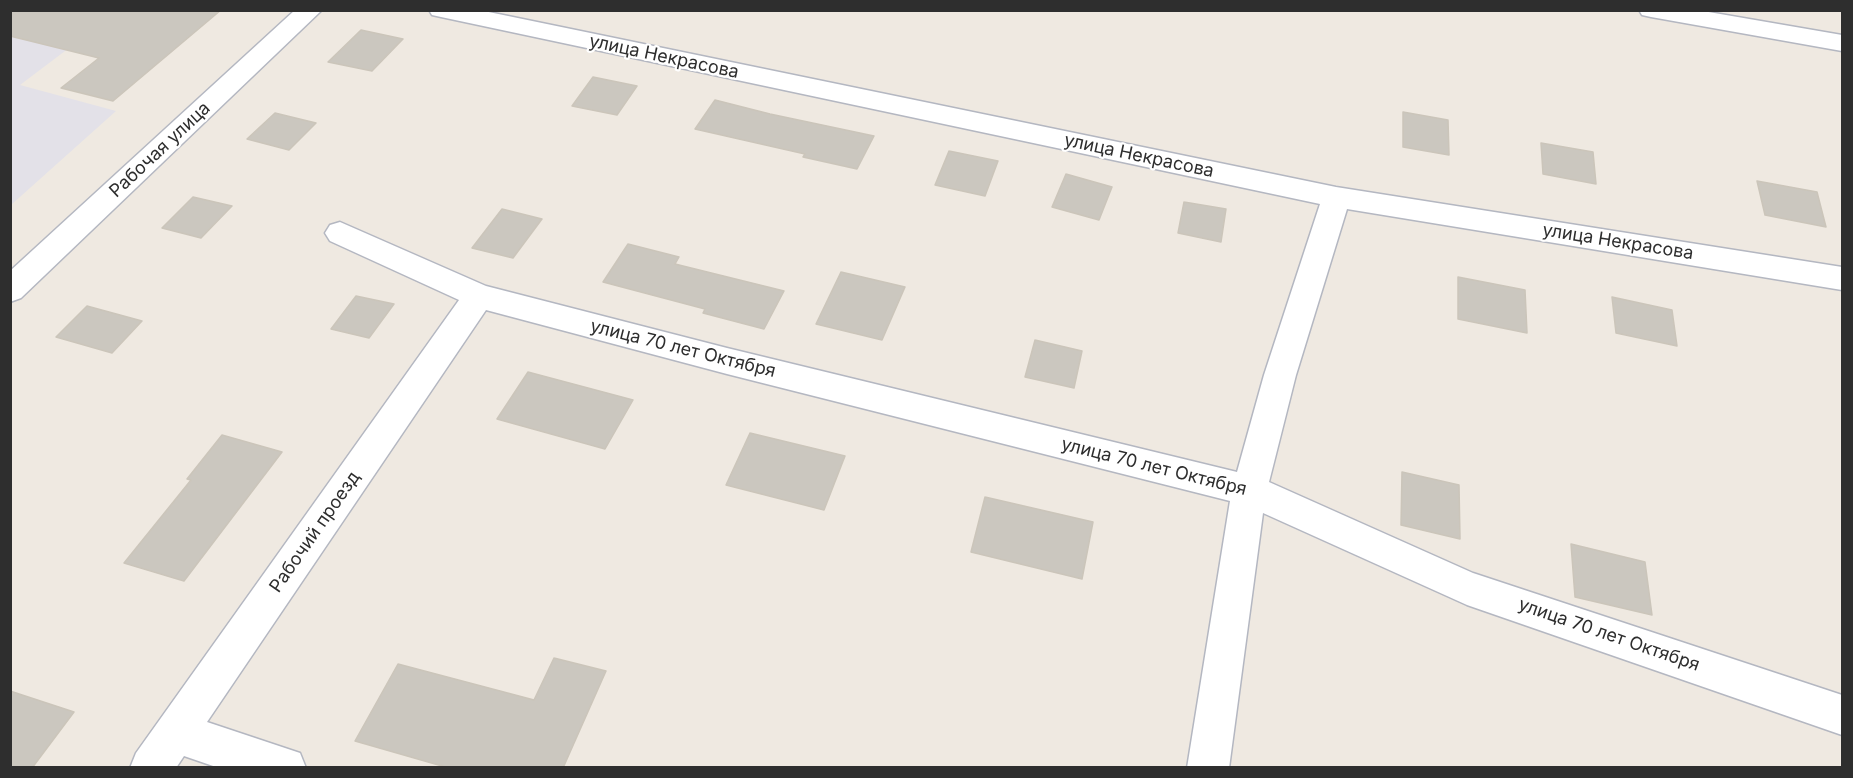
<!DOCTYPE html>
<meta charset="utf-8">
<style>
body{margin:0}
#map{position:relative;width:1853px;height:778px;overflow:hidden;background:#efe9e1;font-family:Inter,sans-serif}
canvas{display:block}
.frame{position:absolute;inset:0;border:12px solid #2e2e2e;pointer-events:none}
</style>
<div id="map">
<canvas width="1853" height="778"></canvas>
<div class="frame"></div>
</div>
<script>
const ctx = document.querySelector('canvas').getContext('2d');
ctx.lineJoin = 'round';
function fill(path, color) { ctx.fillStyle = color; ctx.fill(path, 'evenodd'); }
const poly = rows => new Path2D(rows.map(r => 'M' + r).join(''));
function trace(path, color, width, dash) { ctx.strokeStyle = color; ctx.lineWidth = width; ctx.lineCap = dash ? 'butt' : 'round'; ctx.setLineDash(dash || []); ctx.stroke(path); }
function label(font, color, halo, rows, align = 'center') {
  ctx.font = font + ' Inter,sans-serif'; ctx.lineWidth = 4.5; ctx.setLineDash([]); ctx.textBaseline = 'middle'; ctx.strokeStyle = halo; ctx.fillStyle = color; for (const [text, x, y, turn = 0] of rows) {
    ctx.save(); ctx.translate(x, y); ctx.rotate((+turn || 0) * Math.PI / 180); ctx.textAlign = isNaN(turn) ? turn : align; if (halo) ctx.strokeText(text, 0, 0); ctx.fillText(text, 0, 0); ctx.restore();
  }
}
fill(poly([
 [11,11,118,11,20,85,116,111,11,205]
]), '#e3e1e8');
const building = poly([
 [10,10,221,10,113,101,61,88,99,58,10,36,10,10],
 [361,30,403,39,372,71,328,62,361,30],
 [593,77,637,86,617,115,572,106,593,77],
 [715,100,770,114,874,136,857,169,803,157,805,154,695,129,715,100],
 [1403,112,1448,120,1449,155,1403,147,1403,112],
 [275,113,316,123,289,150,247,139,275,113],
 [1541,143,1593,152,1596,184,1543,174,1541,143],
 [949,151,998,161,985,196,935,185,949,151],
 [1066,174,1112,187,1099,220,1052,207,1066,174],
 [1757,181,1817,192,1826,227,1765,215,1757,181],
 [193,197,232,206,201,238,162,228,193,197],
 [1184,202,1226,209,1221,242,1178,233,1184,202],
 [502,209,542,219,513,258,472,248,502,209],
 [628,244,679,257,675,264,784,291,764,329,703,313,705,309,603,282,628,244],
 [841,272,905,287,882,340,816,324,841,272],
 [1458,277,1525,290,1527,333,1458,319,1458,277],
 [356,296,394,304,369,338,331,329,356,296],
 [1612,297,1672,310,1677,346,1616,333,1612,297],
 [87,306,142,321,112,353,56,337,87,306],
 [1035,340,1082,351,1074,388,1025,377,1035,340],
 [528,372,633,400,605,449,497,419,528,372],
 [750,433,845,456,824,510,726,485,750,433],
 [222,435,282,452,184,581,124,563,191,480,187,479,222,435],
 [1402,472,1459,485,1460,539,1401,525,1402,472],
 [985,497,1093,522,1082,579,971,552,985,497],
 [1571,544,1645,562,1652,615,1575,597,1571,544],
 [554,658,606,671,563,768,449,768,355,741,398,664,534,700,554,658],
 [10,691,74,712,32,768,10,768,10,691]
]);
fill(building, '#cbc7bf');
trace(building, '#cbc5ba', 1.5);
const minor = poly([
 [295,10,322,10,21,298,10,302,10,271,295,10],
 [429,10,479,10,1336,187,1842,267,1842,290,1347,209,1296,375,1269,482,1473,573,1842,695,1842,735,1467,605,1263,513,1229,768,1187,768,1230,501,727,374,486,310,207,722,300,753,306,768,219,768,184,756,176,768,130,768,136,753,459,300,330,241,325,233,330,225,340,222,486,286,727,348,1237,472,1264,375,1320,204,441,17,432,15,429,10],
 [1639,10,1697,10,1842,35,1842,51,1651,17,1642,15,1639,10]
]);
trace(minor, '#b4b7c1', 3);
fill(minor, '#fff');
label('18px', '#2e2e2e', '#fff', [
 ["улица Некрасова",664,57,12],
 ["Рабочая улица",160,150,-43],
 ["улица Некрасова",1139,156,12],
 ["улица Некрасова",1618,242,9],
 ["улица 70 лет Октября",683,349,14],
 ["улица 70 лет Октября",1154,467,14],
 ["Рабочий проезд",315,532,-55],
 ["улица 70 лет Октября",1609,635,19]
]);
</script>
